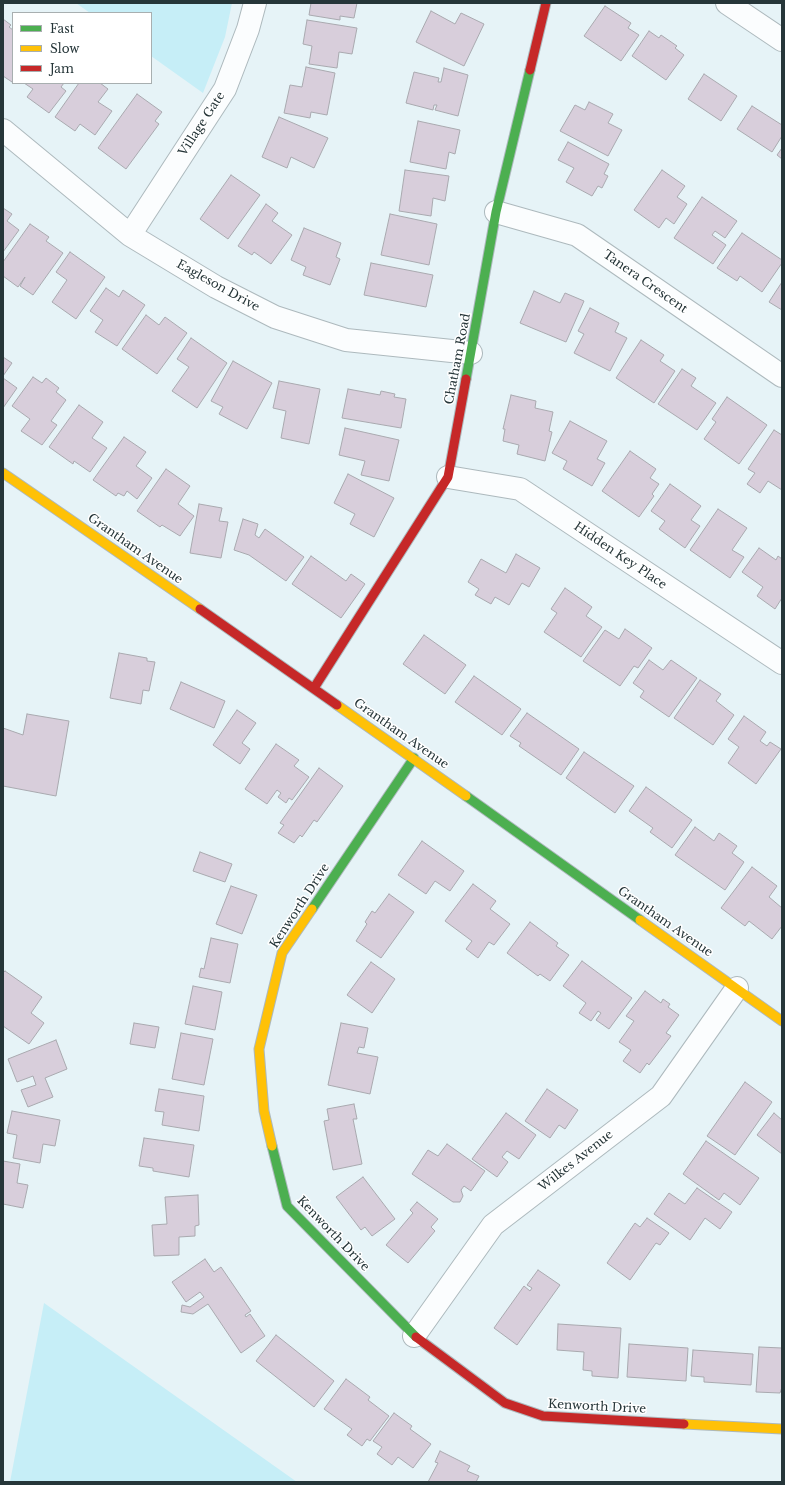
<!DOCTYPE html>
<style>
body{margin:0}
#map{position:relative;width:785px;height:1485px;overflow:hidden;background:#e6f3f7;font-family:"Libre Baskerville",serif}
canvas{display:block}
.frame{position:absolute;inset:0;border:4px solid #263639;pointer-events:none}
.legend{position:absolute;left:12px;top:12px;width:140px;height:72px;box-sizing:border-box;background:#fff;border:1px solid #a8afb0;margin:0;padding:5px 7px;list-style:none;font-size:12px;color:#263639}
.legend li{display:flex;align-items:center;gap:8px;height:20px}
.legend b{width:20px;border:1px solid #a8afb0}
</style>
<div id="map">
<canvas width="785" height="1485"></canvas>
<div class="frame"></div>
<ul class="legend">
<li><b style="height:5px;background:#4caf50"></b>Fast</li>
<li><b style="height:5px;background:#ffc107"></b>Slow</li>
<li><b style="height:5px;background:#c62828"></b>Jam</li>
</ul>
</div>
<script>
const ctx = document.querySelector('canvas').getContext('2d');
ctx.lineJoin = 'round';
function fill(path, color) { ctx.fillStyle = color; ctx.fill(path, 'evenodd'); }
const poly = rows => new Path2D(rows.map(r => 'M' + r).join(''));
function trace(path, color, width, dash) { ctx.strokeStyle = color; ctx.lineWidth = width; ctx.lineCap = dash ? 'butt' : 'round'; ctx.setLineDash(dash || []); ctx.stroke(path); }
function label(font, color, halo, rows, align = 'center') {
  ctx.font = font + ' "Libre Baskerville",serif'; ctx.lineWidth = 3; ctx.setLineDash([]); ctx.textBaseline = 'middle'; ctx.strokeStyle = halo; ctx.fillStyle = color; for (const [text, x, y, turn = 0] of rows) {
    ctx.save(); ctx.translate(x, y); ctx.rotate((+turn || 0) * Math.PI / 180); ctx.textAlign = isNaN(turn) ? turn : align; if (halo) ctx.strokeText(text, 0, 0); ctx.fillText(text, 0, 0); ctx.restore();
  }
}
fill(poly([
 [76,3,232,3,225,37,203,93,151,56,151,13,90,13],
 [44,1303,297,1482,10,1482]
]), '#c6eef7');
const building = poly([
 [311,3,357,3,354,18,340,16,340,20,309,15,311,3],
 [605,6,631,23,628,28,639,35,621,61,584,36,605,6],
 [431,11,455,24,461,13,484,24,464,66,416,42,431,11],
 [3,19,11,25,9,27,13,30,13,80,12,82,3,76,3,19],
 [307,20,357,28,352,54,339,52,337,68,309,64,312,46,303,44,307,20],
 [649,31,659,38,661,35,677,46,675,48,684,55,666,80,632,56,649,31],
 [306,67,335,73,327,115,311,112,310,118,284,113,290,85,302,87,306,67],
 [444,68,468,75,458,116,435,110,437,105,434,105,433,110,406,103,414,72,439,78,438,82,441,82,444,68],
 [704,74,737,96,721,121,688,99,704,74],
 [24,83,64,83,61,87,66,91,49,113,27,97,33,89,24,83],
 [79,83,100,83,108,89,98,102,112,111,95,135,80,124,75,131,55,117,79,83],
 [137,94,162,112,155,121,159,124,126,169,98,148,137,94],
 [589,102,613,114,608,123,622,130,608,156,560,131,575,105,585,110,589,102],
 [752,106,782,125,782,136,772,152,737,129,752,106],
 [279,117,328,138,314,168,291,157,287,168,262,157,279,117],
 [418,121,460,130,455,154,449,152,446,169,410,162,418,121],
 [568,142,609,164,604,174,608,176,602,188,598,186,592,196,566,182,574,168,558,160,568,142],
 [782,148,782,159,777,155,782,148],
 [405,170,449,176,445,201,433,198,431,216,399,211,405,170],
 [662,170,685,186,677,197,687,204,674,224,666,218,659,228,634,210,662,170],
 [231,175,260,195,228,239,200,219,231,175],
 [702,197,737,221,725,238,715,231,712,235,726,245,713,264,674,238,702,197],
 [266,204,278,213,272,221,292,235,271,264,254,252,252,255,238,246,266,204],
 [3,208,12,214,7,221,19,230,3,252,3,208],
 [390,214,437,224,429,265,381,255,390,214],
 [30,224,49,237,46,241,63,253,33,295,20,286,25,277,18,287,3,276,3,262,30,224],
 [304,228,341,243,336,257,340,259,330,285,303,275,306,267,291,260,304,228],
 [742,233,782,260,782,263,762,292,740,276,737,281,717,268,742,233],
 [70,252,105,277,76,319,52,302,67,280,56,272,70,252],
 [371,263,433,275,426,307,364,295,371,263],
 [782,282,782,310,769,302,782,282],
 [106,288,119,297,123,290,145,305,117,346,95,332,103,320,90,311,106,288],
 [534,291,560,303,565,293,584,301,566,342,520,323,534,291],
 [590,308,619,323,615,332,627,338,610,371,574,353,584,334,578,331,590,308],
 [146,315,159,325,165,317,187,333,157,374,122,349,146,315],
 [191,338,227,363,197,408,172,391,189,367,177,359,191,338],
 [641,340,664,355,660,361,675,371,654,403,616,378,641,340],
 [3,357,12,363,3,376,3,357],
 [233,361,272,383,247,429,219,414,223,407,211,401,233,361],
 [682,369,696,378,691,386,716,403,697,430,658,404,682,369],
 [33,377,42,383,46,378,59,388,56,392,66,400,51,421,57,425,42,445,21,431,30,419,12,406,33,377],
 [3,378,17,388,3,408,3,378],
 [279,381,320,389,309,444,281,438,286,411,273,408,279,381],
 [348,389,380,395,381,391,395,394,394,397,406,399,401,428,342,418,348,389],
 [511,395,536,401,535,408,553,412,549,431,552,432,545,461,517,454,519,445,503,441,505,429,503,429,511,395],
 [727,397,767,425,739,464,704,439,716,422,712,419,727,397],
 [79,405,103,422,92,438,107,448,90,472,74,461,73,464,49,447,79,405],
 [570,421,607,441,597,459,605,463,592,486,563,469,567,461,552,453,570,421],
 [345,428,399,440,389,481,361,475,365,461,339,455,345,428],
 [774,430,782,435,782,490,768,481,760,493,747,484,755,473,748,469,774,430],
 [124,437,146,452,136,466,152,478,137,499,127,491,124,496,118,493,116,496,93,480,124,437],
 [630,451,656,469,650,478,659,484,652,494,654,496,639,517,602,491,630,451],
 [166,469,190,486,178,504,194,516,180,536,162,525,160,527,137,511,166,469],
 [348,474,394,498,374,537,350,524,355,514,334,503,348,474],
 [670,484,701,506,691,520,700,526,685,548,659,529,665,521,651,511,670,484],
 [199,504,222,508,219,521,228,522,221,558,190,553,199,504],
 [718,509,747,528,732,550,744,557,730,578,690,550,718,509],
 [243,519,258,524,255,535,259,538,265,529,304,557,286,581,249,555,234,550,243,519],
 [759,548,776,560,778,556,782,559,782,598,775,609,757,596,763,587,742,572,759,548],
 [516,554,540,568,529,587,522,583,509,605,495,597,491,604,475,595,479,589,468,582,481,559,506,573,516,554],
 [311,556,346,581,351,574,365,584,341,618,292,584,311,556],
 [565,588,592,607,586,616,602,627,581,657,544,632,557,613,551,609,565,588],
 [625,629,652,648,638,668,634,666,620,686,583,661,605,630,619,639,625,629],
 [424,635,466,665,445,694,403,664,424,635],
 [119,653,147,658,147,661,155,662,149,691,143,690,141,704,110,698,119,653],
 [649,660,663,670,671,660,697,678,669,717,640,697,644,691,633,683,649,660],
 [474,676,521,709,502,735,455,702,474,676],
 [700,680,721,694,716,701,734,715,713,745,674,718,700,680],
 [181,682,225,701,214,728,170,709,181,682],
 [237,710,256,723,242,743,250,749,240,764,213,745,237,710],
 [527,713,579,749,561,775,519,746,521,743,510,736,527,713],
 [27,714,69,721,56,796,3,786,3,728,23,735,27,714],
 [744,716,766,732,760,741,767,746,770,742,781,749,756,784,728,763,739,747,728,739,744,716],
 [276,744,299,760,294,766,309,777,292,800,289,798,286,803,278,797,281,793,277,790,267,804,245,789,276,744],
 [584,752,634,786,615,813,566,778,584,752],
 [319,768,343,786,317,822,314,820,302,837,300,835,294,843,278,833,284,825,280,823,319,768],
 [646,787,692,820,672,848,650,832,653,828,629,811,646,787],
 [695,827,714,841,719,833,737,846,732,853,744,862,725,890,675,855,695,827],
 [422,841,464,871,450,891,435,881,426,894,398,875,422,841],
 [200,852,232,864,225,882,193,871,200,852],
 [752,867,777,886,769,897,782,908,782,926,772,939,749,921,745,926,721,908,752,867],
 [473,884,496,901,490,909,510,924,494,945,489,942,478,958,466,949,472,941,445,921,473,884],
 [231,886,257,895,242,934,216,924,231,886],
 [389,894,414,912,381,958,356,941,367,924,365,922,372,911,375,913,389,894],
 [530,922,558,943,556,946,569,955,550,981,540,974,538,976,507,953,530,922],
 [211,938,238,944,230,983,199,977,201,968,204,969,211,938],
 [582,961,632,998,609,1029,596,1020,601,1013,598,1011,591,1021,579,1013,586,1003,563,986,582,961],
 [371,962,395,979,372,1013,347,995,371,962],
 [5,971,42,997,31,1013,44,1023,29,1044,3,1026,3,973,5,971],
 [193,986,222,992,215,1030,185,1024,193,986],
 [645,991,661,1003,663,999,670,1004,668,1007,679,1015,666,1033,671,1036,649,1065,647,1063,640,1073,623,1061,631,1050,619,1042,634,1021,626,1016,645,991],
 [134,1023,159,1027,155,1048,130,1044,134,1023],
 [341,1023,368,1028,364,1048,359,1047,357,1053,378,1057,370,1094,328,1085,341,1023],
 [181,1033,213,1039,204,1085,172,1079,181,1033],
 [56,1040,67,1069,45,1078,53,1097,28,1107,21,1090,36,1085,33,1076,17,1082,8,1059,56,1040],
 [745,1082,772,1102,735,1155,707,1136,745,1082],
 [159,1089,204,1096,199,1131,162,1125,164,1112,155,1111,159,1089],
 [547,1089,578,1110,565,1129,559,1125,550,1138,525,1121,547,1089],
 [354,1104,357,1119,353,1119,362,1164,333,1170,324,1121,329,1120,327,1109,354,1104],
 [12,1111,60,1120,55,1146,43,1144,40,1163,13,1158,17,1135,7,1133,12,1111],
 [506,1113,536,1135,519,1159,507,1151,502,1157,508,1162,497,1177,472,1159,506,1113],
 [774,1113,782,1120,782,1154,757,1135,774,1113],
 [144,1138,194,1145,189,1177,153,1171,153,1168,139,1166,144,1138],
 [706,1141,759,1178,740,1205,724,1193,719,1200,683,1174,706,1141],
 [447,1144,485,1171,471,1191,464,1186,461,1190,463,1196,460,1202,453,1202,412,1174,428,1150,438,1156,447,1144],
 [3,1161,20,1164,17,1183,28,1185,23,1208,3,1204,3,1161],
 [363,1177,395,1219,372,1236,365,1227,361,1230,336,1197,363,1177],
 [697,1188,732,1212,720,1229,705,1218,690,1240,654,1214,669,1193,685,1204,697,1188],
 [198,1195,199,1225,195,1226,195,1236,179,1237,179,1255,154,1256,152,1225,167,1224,165,1197,198,1195],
 [417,1202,438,1219,431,1227,435,1231,408,1263,386,1245,413,1213,410,1210,417,1202],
 [647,1218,669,1233,660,1245,656,1243,630,1280,607,1263,635,1223,640,1227,647,1218],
 [205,1259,214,1272,221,1267,251,1311,245,1315,246,1317,250,1314,265,1336,241,1353,208,1304,193,1314,181,1312,182,1305,190,1307,204,1297,200,1292,186,1302,172,1282,205,1259],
 [538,1270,560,1285,517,1345,494,1328,524,1286,530,1291,532,1288,527,1285,538,1270],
 [558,1324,621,1328,618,1378,592,1376,592,1371,583,1370,584,1352,557,1350,558,1324],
 [276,1335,334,1381,314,1407,256,1361,276,1335],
 [629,1344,688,1348,686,1381,627,1377,629,1344],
 [759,1347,782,1348,782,1387,780,1393,756,1392,759,1347],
 [693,1350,753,1354,751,1385,704,1382,704,1377,691,1376,693,1350],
 [346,1379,370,1397,368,1400,389,1416,370,1441,367,1439,362,1446,347,1435,352,1429,324,1409,346,1379],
 [394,1413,412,1426,410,1429,431,1444,413,1468,398,1457,392,1465,377,1454,382,1447,373,1441,394,1413],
 [440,1451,470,1466,467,1471,479,1476,476,1482,428,1482,438,1463,435,1462,440,1451]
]);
fill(building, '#d8cedb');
trace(building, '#a9a9af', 1);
const street = poly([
 [727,3,782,40],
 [3,130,130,235,216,287,275,317,346,340,471,353],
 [496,212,577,235,782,376],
 [130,235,225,89,248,29,255,3],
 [448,477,520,489,782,663],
 [414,1336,493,1225,661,1096,737,988]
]);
const fast = poly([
 [466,379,496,212,530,70],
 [466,796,640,920],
 [312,909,414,758],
 [272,1146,287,1206,416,1337]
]);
const slow = poly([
 [3,473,200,609],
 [337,705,466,796],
 [640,920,782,1021],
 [272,1146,264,1111,259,1049,282,953,312,909],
 [684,1424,782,1429]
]);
const jam = poly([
 [530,70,546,3],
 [200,609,337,705],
 [314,688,448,477,466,379],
 [416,1337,505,1403,543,1416,684,1424]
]);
trace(street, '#adb9bd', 24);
trace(fast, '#adb9bd', 11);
trace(slow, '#adb9bd', 11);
trace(jam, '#adb9bd', 11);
trace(street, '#fbfdfe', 22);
trace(fast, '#4caf50', 9);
trace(slow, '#ffc107', 9);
trace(jam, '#c62828', 9);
label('12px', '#263639', '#fff', [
 ["Village Gate",202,124,-57],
 ["Tanera Crescent",645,282,35],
 ["Eagleson Drive",218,286,29],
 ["Chatham Road",458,359,-79],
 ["Grantham Avenue",135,549,35],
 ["Hidden Key Place",620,556,34],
 ["Grantham Avenue",401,734,35],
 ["Kenworth Drive",300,906,-57],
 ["Grantham Avenue",665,922,35],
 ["Wilkes Avenue",576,1161,-38],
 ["Kenworth Drive",333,1234,46],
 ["Kenworth Drive",597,1407,3]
]);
</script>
